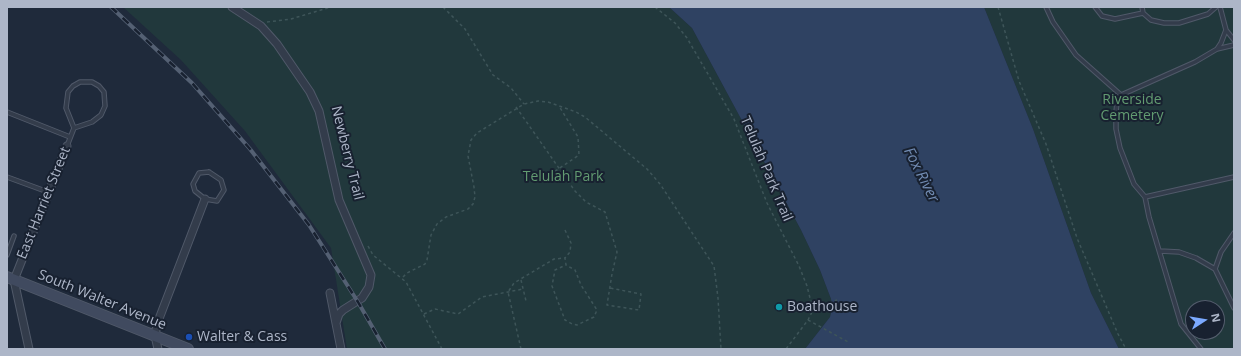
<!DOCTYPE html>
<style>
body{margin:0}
#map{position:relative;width:1241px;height:356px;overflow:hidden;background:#1f2a3b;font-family:"Open Sans",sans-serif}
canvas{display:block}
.frame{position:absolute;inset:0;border:8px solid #adb6c8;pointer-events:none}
.north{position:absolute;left:1185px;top:300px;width:40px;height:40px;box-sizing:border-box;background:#182130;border:1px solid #545d6d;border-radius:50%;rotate:78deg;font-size:11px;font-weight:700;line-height:16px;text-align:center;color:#adb6c8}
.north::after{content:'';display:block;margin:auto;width:14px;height:18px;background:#7ba9ff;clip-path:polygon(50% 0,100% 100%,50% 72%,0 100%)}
</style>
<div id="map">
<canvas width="1241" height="356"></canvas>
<div class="frame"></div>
<div class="north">N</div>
</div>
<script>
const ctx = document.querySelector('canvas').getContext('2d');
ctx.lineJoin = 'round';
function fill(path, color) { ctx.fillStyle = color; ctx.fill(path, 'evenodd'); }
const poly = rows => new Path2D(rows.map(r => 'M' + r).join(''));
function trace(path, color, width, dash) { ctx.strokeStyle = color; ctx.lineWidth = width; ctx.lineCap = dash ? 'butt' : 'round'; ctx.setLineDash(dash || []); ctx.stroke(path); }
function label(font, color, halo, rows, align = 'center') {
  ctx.font = font + ' "Open Sans",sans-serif'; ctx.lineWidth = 4; ctx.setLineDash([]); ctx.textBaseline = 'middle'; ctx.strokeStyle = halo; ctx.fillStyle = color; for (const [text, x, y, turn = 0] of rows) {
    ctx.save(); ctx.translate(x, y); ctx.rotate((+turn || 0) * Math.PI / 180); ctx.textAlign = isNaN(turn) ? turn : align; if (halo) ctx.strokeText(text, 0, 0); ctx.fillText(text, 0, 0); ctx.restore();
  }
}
fill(poly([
 [123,7,669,7,692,28,801,230,820,270,831,299,832,308,830,317,805,349,347,349,331,248,245,131,181,60],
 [984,7,1234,7,1234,349,1119,349,1091,293,1033,129],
 [1193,308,1217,308,1217,332,1193,332]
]), '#21383c');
fill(poly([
 [669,7,984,7,1033,129,1091,293,1119,349,805,349,830,317,832,308,831,299,820,270,801,230,692,28]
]), '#2f4262');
const service = poly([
 [1046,7,1053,22,1076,55,1121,95],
 [1095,7,1102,16,1115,19,1143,13],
 [1142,7,1143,13,1151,20,1164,23,1179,23,1208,14,1216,7],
 [1226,30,1234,40],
 [1217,49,1221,43,1226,30,1220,7],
 [7,112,70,137],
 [67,146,74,128,92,122,101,115,105,106,104,92,99,86,92,82,80,82,73,86,68,92,66,108,74,128],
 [209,172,221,180,224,190,217,201,205,199,195,191,193,184,199,173,209,172],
 [7,177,48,192],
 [1145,197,1234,177],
 [1234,233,1221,252,1215,269,1234,308],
 [1160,251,1179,252,1196,258,1215,269],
 [7,255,14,236],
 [1201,349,1181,324,1149,217,1145,197,1134,184,1120,148,1116,129,1116,112,1117,102,1121,95,1195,62,1217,49,1234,45]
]);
const minor = poly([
 [232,7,261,26,277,44,310,92,319,111,339,200,371,275,369,287,362,298,343,310,339,314,336,323],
 [330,293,341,349],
 [29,349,14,280,67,146],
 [158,349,155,336,157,324,205,199]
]);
const secondary = poly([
 [7,277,188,349]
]);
trace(service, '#505969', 5.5);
trace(minor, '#505969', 9);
trace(secondary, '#505969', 12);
trace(poly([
 [443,7,465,29,493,75,511,88,524,104],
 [655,7,675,23,687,38,734,119,767,203,799,266,807,286,813,310,808,320,786,349],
 [998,7,1019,81,1046,144,1077,238,1118,334,1126,349],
 [267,22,291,19,331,7],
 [516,107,575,191,586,202,605,212,617,252,612,274,607,305,639,310,641,294,610,288],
 [545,178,579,155,578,137,559,106],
 [565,230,571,243,570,252,565,258,566,265,575,270,581,285,597,310,594,317,577,325,572,324,565,320,552,286,555,270,566,265],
 [368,246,373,255,406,282,442,349],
 [403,277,407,273,425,264,427,260,431,235,437,224,446,217,468,209,473,204,475,197,474,187,468,156,471,140,477,133,524,104,538,101,548,102,576,112,585,117,647,169,660,184,714,266,718,298,721,349],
 [521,280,526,301],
 [813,310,818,306,837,300],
 [424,314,435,309,458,314,482,297,523,289],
 [808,320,850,343],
 [521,349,508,292,514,283,554,259,565,258]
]), '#3e5559', 1.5, [3, 3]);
trace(service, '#333c4b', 3.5);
trace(minor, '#333c4b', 7);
trace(secondary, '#404a5f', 10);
const rail = poly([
 [111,7,192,83,250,149,309,225,358,302,385,349]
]);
trace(rail, '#546073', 4);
trace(rail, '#182130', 2.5, [8]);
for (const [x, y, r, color] of [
 [779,307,4,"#0f9aa8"],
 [189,337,4,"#1a4fb4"]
]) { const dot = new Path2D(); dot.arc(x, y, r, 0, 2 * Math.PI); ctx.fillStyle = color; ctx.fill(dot); trace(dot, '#182130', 1.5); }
label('14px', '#629b71', '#182130', [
 ["Riverside",1132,100],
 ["Cemetery",1132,116],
 ["Telulah Park",563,177]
]);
label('14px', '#adb6c8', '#182130', [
 ["Newberry Trail",347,153,76],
 ["Telulah Park Trail",766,169,67],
 ["East Harriet Street",44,203,-68],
 ["South Walter Avenue",102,300,22]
]);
label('14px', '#adb6c8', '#182130', [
 ["Boathouse",787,307],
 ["Walter & Cass",197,337]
], 'left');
label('italic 15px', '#728cb3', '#182130', [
 ["Fox River",921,175,63]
]);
</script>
